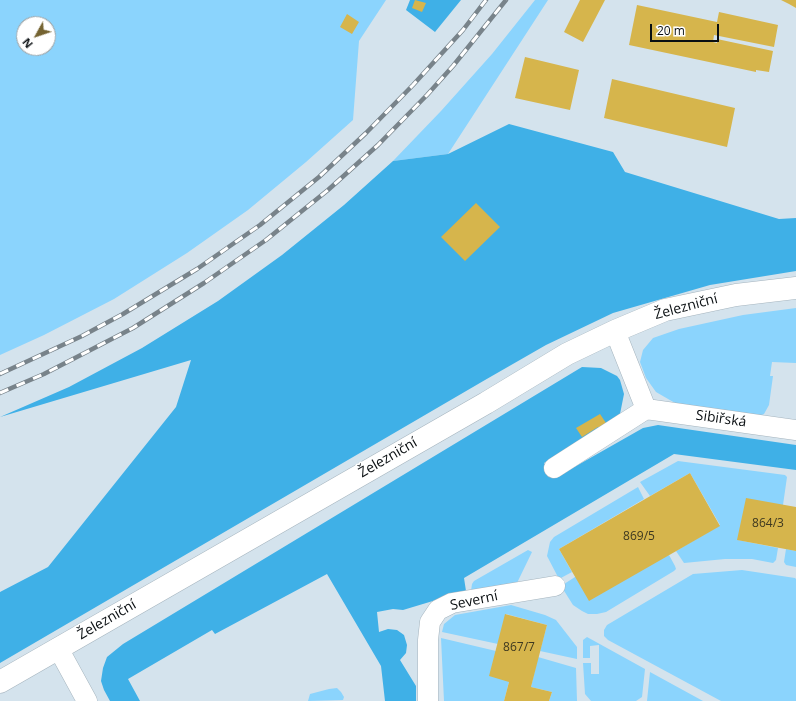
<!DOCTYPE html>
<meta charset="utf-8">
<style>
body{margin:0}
#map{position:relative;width:796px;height:701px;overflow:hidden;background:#d4e3ed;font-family:"Open Sans",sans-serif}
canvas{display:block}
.north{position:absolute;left:16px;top:16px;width:40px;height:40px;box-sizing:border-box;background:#fff;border:1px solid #9d9fa0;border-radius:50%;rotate:230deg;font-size:11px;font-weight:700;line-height:16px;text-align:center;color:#0a0f12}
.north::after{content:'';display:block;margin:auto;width:14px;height:18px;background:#746331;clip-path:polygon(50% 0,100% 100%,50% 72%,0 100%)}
.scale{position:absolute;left:650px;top:24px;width:69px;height:18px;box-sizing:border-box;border:2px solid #0a0f12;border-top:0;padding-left:5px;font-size:12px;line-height:14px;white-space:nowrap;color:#0a0f12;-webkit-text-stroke:3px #fff;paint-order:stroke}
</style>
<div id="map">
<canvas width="796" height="701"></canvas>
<div class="north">N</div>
<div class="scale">20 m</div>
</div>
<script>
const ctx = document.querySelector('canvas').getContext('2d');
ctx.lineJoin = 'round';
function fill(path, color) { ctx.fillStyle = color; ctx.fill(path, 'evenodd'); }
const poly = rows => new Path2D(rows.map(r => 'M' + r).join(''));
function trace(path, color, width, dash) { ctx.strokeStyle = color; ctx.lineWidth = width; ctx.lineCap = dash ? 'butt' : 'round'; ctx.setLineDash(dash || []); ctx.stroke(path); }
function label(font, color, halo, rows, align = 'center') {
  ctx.font = font + ' "Open Sans",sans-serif'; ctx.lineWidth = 3; ctx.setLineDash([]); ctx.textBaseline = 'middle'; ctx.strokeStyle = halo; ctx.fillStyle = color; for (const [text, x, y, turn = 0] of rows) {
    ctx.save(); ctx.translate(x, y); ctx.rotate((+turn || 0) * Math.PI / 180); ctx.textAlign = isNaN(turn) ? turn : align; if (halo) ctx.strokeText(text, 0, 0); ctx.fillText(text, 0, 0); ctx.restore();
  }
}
fill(poly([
 [0,0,386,0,359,41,353,120,306,162,248,210,187,253,114,299,44,335,0,355],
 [24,24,48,24,48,48,24,48],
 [535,0,548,0,448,154,393,161,441,111,492,54],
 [796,308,796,363,772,362,770,376,773,376,769,405,764,414,757,417,675,403,656,392,646,378,640,362,643,350,653,338,679,329,743,315],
 [678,461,785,475,787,477,783,505,738,540,778,548,776,560,773,563,752,559,725,559,684,563,676,551,720,525,690,473,650,496,640,482],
 [638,487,644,499,559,549,572,572,559,579,547,556,550,542,554,537],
 [786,549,796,551,796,567,786,565,784,562],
 [528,550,532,552,517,583,471,591,472,584,474,581],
 [669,555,675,566,676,569,674,571,606,612,597,614,588,614,582,611,573,605,561,586,575,577],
 [742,570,795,578,796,579,796,701,721,701,608,640,604,636,604,630,607,625,693,574],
 [511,605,545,615,556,620,577,647,577,659,540,651,547,625,506,614,498,644,442,632,444,624,455,615],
 [587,637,645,669,642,697,636,701,591,701,585,694,583,663,591,663,591,674,599,674,599,645,590,646,590,658,583,658,583,640],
 [441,638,496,651,509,682,504,701,444,701],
 [538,657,576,668,577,701,549,701,552,692,531,687],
 [650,672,703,701,647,701],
 [337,688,341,692,344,697,343,700,308,701,310,694,329,689]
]), '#8bd4fd');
fill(poly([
 [410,0,461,0,435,32,406,10],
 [509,124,613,152,625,172,779,219,796,218,796,271,710,285,613,313,546,345,485,380,0,663,0,592,48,567,176,407,191,360,0,417,69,387,142,348,218,301,282,255,344,205,393,161,448,154],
 [582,367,601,368,617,376,620,380,624,394,620,414,613,422,544,463,555,478,643,428,658,425,796,445,796,470,674,454,464,578,466,591,403,610,393,609,377,612,379,632,388,629,397,630,404,635,407,645,406,653,400,660,416,686,416,701,385,701,381,666,327,574,215,634,212,630,128,679,140,701,110,701,104,690,101,681,103,668,107,657,123,644]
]), '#3fb0e7');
fill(poly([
 [415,0,426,3,422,12,412,8],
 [580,0,605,0,583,42,564,32],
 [781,0,796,0,796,8,789,4],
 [637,5,717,22,719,12,778,25,774,47,714,35,713,42,717,43,717,39,773,51,769,72,756,70,756,72,629,45],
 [347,14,359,22,352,34,340,27],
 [525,57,579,70,570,110,515,98],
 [612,79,735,108,727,147,604,118],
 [476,203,500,227,465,261,441,237],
 [600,414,608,426,601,430,598,427,582,437,576,428],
 [690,473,720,526,589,601,559,549],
 [746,498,796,507,796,551,737,540],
 [505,614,547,625,531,687,552,692,549,701,504,701,509,682,489,676]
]), '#d6b54c');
const minor = poly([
 [615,331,646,409,796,430],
 [554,468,646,409],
 [58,648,87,701],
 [428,701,428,640,430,622,438,610,452,603,555,586]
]);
const tertiary = poly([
 [0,682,486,403,567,354,615,331,665,310,736,295,796,288]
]);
trace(minor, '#a5b4be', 21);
trace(tertiary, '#a5b4be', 23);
trace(minor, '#fff', 20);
trace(tertiary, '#fff', 22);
const rail = poly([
 [0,374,82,336,123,314,197,269,260,225,319,177,366,133,413,85,463,30,486,0],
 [0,393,44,374,133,328,204,283,266,240,328,190,378,145,427,95,453,66,506,0]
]);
trace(rail, '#78838a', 4.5);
trace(rail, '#fff', 3, [9]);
label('12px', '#3d3820', null, [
 ["864/3",768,524],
 ["869/5",639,537],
 ["867/7",519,648]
]);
label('14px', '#0a0f12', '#fff', [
 ["Železniční",686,307,-15],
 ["Sibiřská",721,419,8],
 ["Železniční",388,458,-30],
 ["Severní",474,601,-12],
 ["Železniční",107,620,-30]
]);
</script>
